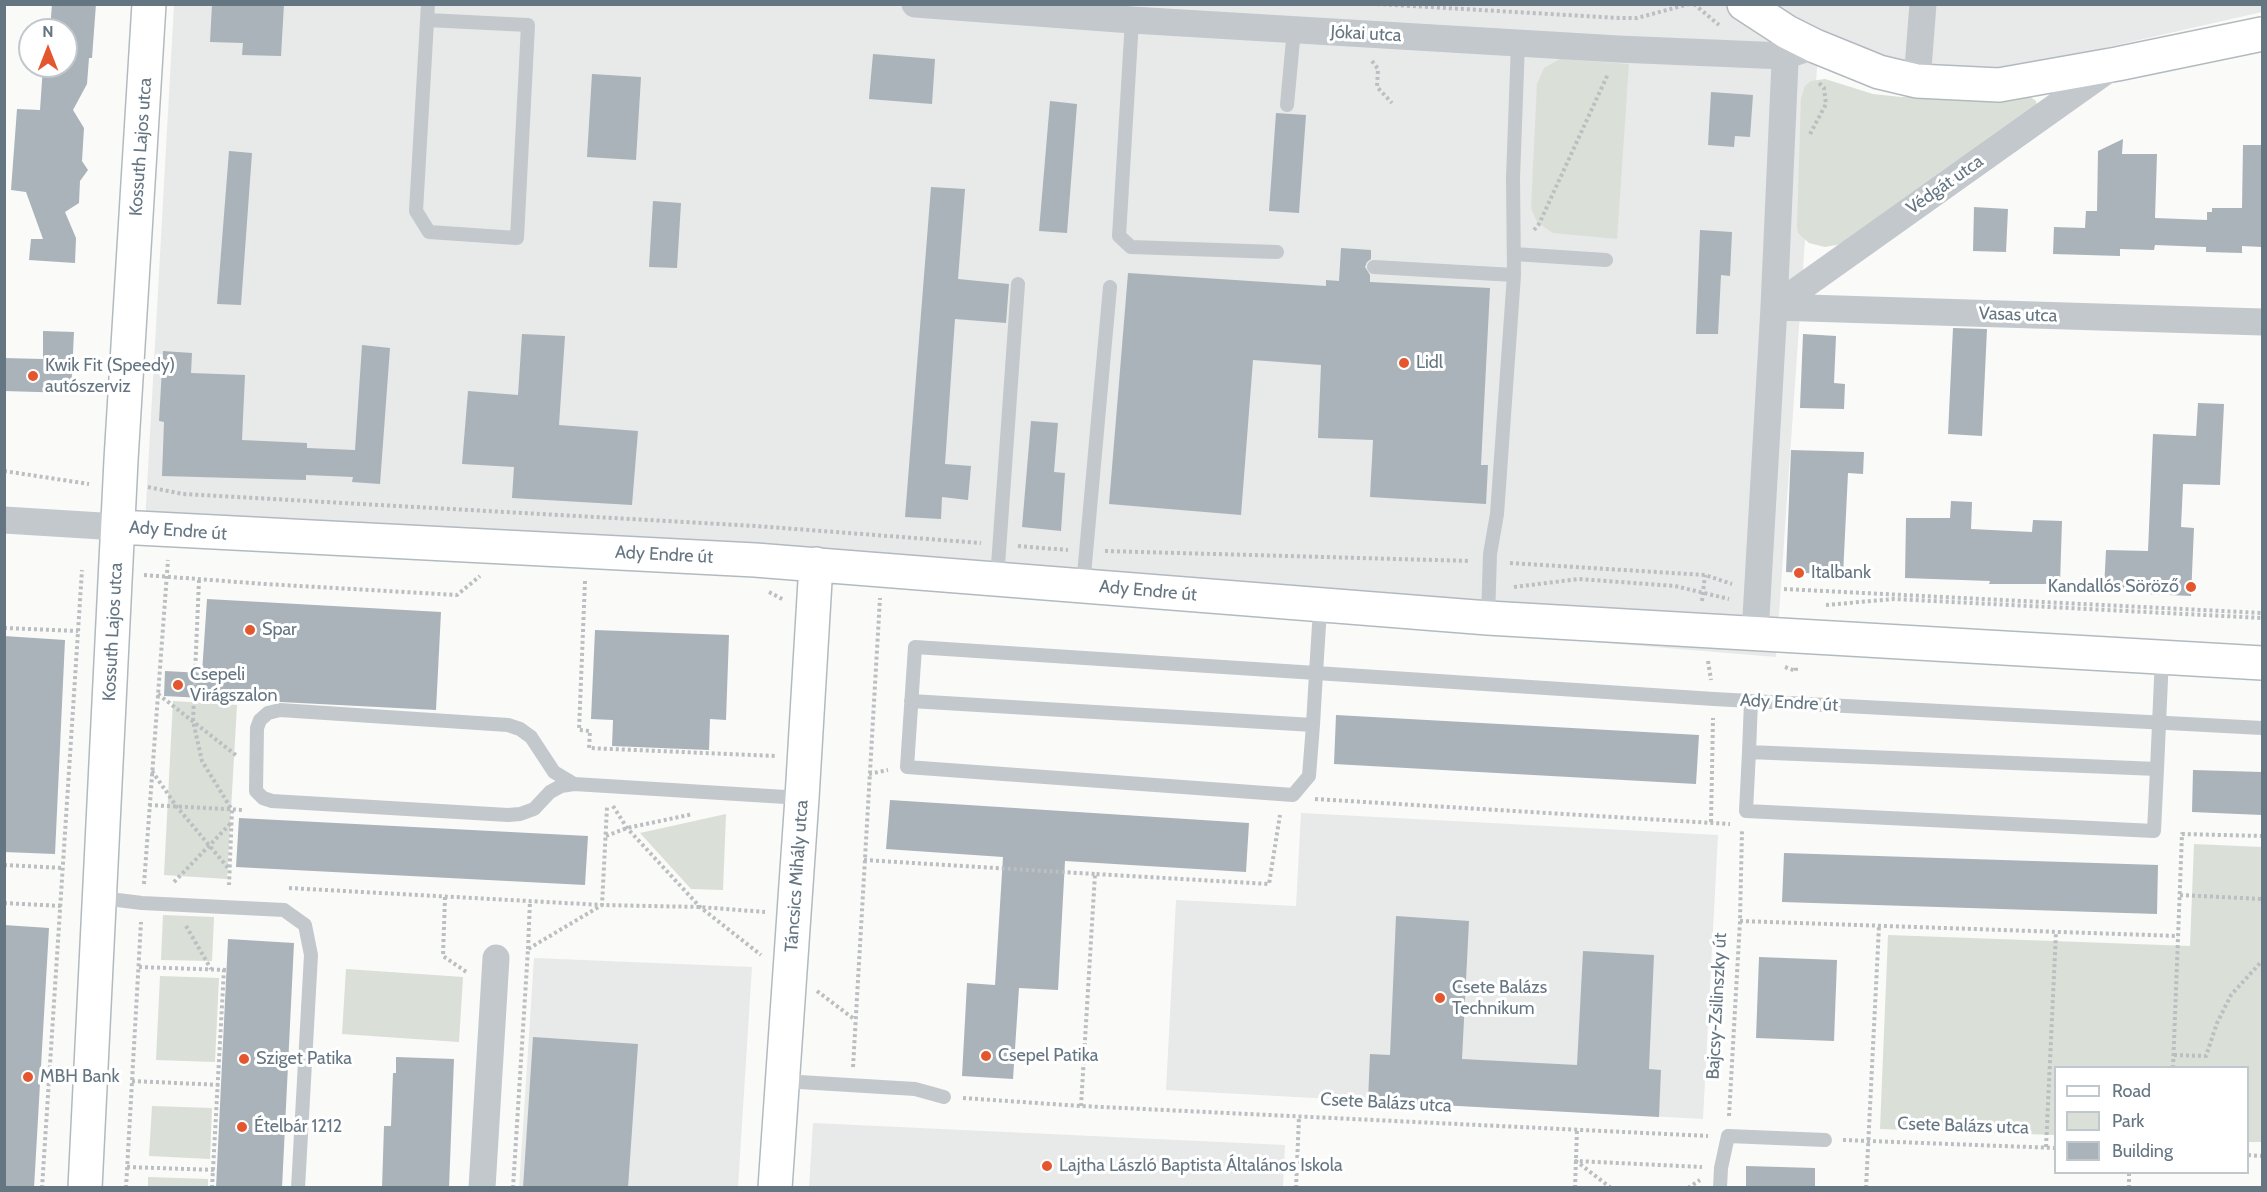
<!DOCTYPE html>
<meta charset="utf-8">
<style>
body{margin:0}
#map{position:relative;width:2267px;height:1192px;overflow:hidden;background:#fafaf8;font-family:Cabin,sans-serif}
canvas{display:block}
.frame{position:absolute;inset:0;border:6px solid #657683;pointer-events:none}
.legend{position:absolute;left:2054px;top:1066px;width:195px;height:108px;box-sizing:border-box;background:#fff;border:2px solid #c1c8cd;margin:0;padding:8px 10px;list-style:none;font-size:18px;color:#657683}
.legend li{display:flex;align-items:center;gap:12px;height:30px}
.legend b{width:30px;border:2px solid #c1c8cd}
.north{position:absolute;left:18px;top:18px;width:60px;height:60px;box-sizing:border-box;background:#fff;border:2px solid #c1c8cd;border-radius:50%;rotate:0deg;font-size:16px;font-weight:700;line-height:24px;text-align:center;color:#657683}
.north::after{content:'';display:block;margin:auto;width:21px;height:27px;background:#e4572e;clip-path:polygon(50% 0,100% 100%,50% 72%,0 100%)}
</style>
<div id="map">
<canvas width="2267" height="1192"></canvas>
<div class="frame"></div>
<ul class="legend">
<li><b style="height:8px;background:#fff"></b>Road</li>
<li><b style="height:16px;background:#dadfd7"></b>Park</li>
<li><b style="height:16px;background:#aab3b9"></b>Building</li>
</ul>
<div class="north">N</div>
</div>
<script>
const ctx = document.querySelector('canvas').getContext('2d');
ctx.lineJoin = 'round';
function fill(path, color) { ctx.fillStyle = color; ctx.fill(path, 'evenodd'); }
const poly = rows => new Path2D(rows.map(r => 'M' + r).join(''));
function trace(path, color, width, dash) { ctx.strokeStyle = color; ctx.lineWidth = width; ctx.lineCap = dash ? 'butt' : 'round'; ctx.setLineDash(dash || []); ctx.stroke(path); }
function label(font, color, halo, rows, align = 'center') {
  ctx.font = font + ' Cabin,sans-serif'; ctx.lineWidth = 6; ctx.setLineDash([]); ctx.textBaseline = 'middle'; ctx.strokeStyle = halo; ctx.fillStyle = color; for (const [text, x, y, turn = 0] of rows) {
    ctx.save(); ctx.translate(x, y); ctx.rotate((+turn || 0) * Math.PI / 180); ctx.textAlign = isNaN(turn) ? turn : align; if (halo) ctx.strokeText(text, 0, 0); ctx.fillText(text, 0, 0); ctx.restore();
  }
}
fill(poly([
 [174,5,2262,5,2262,12,1920,90,1819,39,1776,657,145,523],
 [1301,813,1718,835,1703,1119,1166,1090,1176,900,1296,906],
 [534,958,752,967,738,1187,519,1188],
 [813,1123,1285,1145,1283,1187,809,1187]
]), '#e8e9e9');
fill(poly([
 [1560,59,1629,64,1617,239,1553,233,1537,222,1531,208,1537,84,1544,68],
 [1825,79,1873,94,1901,97,2029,96,2036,101,2037,106,1842,244,1825,247,1809,243,1798,233,1797,227,1801,98,1805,86,1811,81],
 [173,701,237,705,227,879,164,875],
 [726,814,723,890,691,889,640,833],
 [2194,844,2262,847,2262,1142,2248,1142,2248,1068,2056,1068,2055,1135,1880,1129,1888,935,2190,946],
 [163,915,214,917,212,961,161,960],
 [346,969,463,977,459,1042,342,1034],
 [160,976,219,978,215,1062,156,1060],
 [152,1106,212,1108,210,1159,149,1156],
 [148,1177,208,1179,208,1187,148,1187]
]), '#dadfd7');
fill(poly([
 [52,4,96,4,92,58,89,58,87,84,73,110,84,128,82,161,88,170,80,181,79,203,65,212,76,238,75,263,29,260,31,239,43,239,26,192,11,190,17,109,40,110,43,66,66,66,66,30,50,30],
 [212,4,284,4,281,56,242,55,243,43,210,42],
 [873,54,935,59,932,104,869,99],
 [592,74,641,77,636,160,587,157],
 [1711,92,1753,95,1750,137,1735,136,1734,147,1708,145],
 [1050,101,1077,104,1067,233,1039,231],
 [1276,113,1306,115,1299,213,1269,211],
 [2123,139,2122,154,2157,154,2155,218,2207,220,2207,212,2212,212,2212,208,2242,208,2243,145,2262,145,2262,247,2242,246,2242,253,2206,252,2206,247,2155,245,2154,250,2120,249,2120,256,2053,254,2054,227,2085,228,2086,211,2097,211,2098,151],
 [229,151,252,153,241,305,217,304],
 [931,187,965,189,958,279,1009,284,1006,323,955,319,945,464,971,466,968,500,942,497,941,519,905,517],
 [653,201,681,203,677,268,649,267],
 [1974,207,2008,209,2006,252,1973,251],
 [1700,230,1732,232,1730,276,1721,275,1718,334,1696,334],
 [1341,248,1371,250,1371,259,1367,262,1365,267,1370,275,1370,282,1490,288,1481,465,1488,465,1486,504,1370,497,1373,440,1318,438,1321,365,1253,360,1241,515,1109,504,1128,273,1326,286,1326,280,1339,281],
 [1953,328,1987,329,1982,436,1948,434],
 [43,331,74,332,71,393,4,391,4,358,43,359],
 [522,334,565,336,559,425,638,431,632,505,512,498,514,467,462,464,468,391,518,395],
 [1803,334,1836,336,1834,383,1845,384,1844,409,1800,408],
 [362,345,390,348,380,484,352,482,353,477,306,475,306,480,162,476,164,422,159,421,163,351,192,353,191,373,245,375,242,440,307,443,307,448,355,450],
 [2198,403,2224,404,2220,485,2183,484,2181,527,2194,528,2191,596,2146,594,2146,591,2104,589,2106,550,2148,551,2153,434,2196,436],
 [1031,421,1058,423,1054,472,1065,473,1061,531,1022,527],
 [1791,450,1864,452,1863,474,1848,473,1843,575,1786,572],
 [1951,501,1972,502,1971,529,2032,532,2033,520,2062,521,2060,584,1989,584,1990,581,1905,578,1906,518,1950,518],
 [207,599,441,612,436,710,164,696,165,671,202,673],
 [595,630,729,635,726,720,710,719,709,750,612,746,613,720,591,719],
 [4,636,65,640,55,854,4,852],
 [1336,715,1699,735,1696,784,1334,764],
 [2193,770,2262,772,2262,815,2192,812],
 [890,800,1249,823,1246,872,1065,861,1058,990,1019,988,1013,1079,962,1076,967,983,995,985,1003,857,886,849],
 [239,818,588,836,585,885,236,867],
 [1784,853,2158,865,2157,914,1782,902],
 [1396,916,1469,921,1462,1059,1577,1065,1583,951,1654,955,1649,1069,1661,1070,1659,1117,1368,1101,1370,1054,1390,1055],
 [4,925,49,928,34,1188,4,1188],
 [228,939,294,943,282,1188,216,1188],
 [1759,957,1837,960,1834,1041,1756,1038],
 [533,1037,638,1044,628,1188,523,1188],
 [396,1057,454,1059,449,1188,382,1188,384,1126,391,1126,393,1073,396,1073],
 [1746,1166,1815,1168,1815,1188,1746,1188]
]), '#aab3b9');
const secondary = poly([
 [1744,4,1787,32,1815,46,1879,72,1917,81,1999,85,2117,64,2262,34],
 [118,527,755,560,1488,618,2262,663],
 [85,1188,121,460,149,4],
 [775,1188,802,798,816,564]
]);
trace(secondary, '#b3babf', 36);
trace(poly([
 [1377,4,1619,18,1637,18,1689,4],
 [1694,4,1719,25],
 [1372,61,1378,69,1377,87,1392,103],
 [1810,134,1826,104,1824,88,1818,82],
 [1534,230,1539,224,1608,74],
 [4,471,89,484],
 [148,487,183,494,756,526,981,543],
 [1018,546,1068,550],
 [1105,551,1470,561],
 [1510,563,1705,575,1732,584],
 [144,575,265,584,457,595,480,576],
 [199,580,193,721,202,761,232,810,229,885],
 [585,581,579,730,590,731,589,748,775,756],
 [1514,587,1579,579,1675,586,1729,599],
 [1784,589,2262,613],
 [769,592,784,600],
 [1702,601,1705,575],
 [1826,605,1894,599,2262,618],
 [4,628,78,631],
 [1708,661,1711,680],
 [1785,667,1796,671,1796,665],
 [158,694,237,756],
 [152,771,177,807,229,869],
 [869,774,888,770],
 [1315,799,1730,824],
 [149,805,244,810],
 [613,806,627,828,700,907,761,955],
 [1711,822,1713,718],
 [606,836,627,828,693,814],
 [864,860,1095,874],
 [4,865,63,868],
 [174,882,232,822],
 [144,884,168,560],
 [289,888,602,905,607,807],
 [2180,895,2262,899],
 [445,897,443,956,468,973],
 [4,903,61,906],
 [1740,921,2178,936],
 [186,926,211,969],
 [528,949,530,901],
 [139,967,227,970],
 [817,991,854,1019],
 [2174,1055,2206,1056,2217,1023,2231,995,2262,961],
 [853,1067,880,598],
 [2173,1068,2182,834,2262,836],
 [132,1081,221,1085],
 [963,1098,1081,1106,1708,1136],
 [1081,1106,1095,874,1269,884,1280,815],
 [1729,1116,1740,921,1742,830],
 [1843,1140,2056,1148],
 [2046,1147,2056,932],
 [2248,1155,2262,1156],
 [127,1167,217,1170],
 [42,1188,82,570],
 [126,1188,141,922],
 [212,1188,224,969],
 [513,1188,528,949,602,905,700,907,765,912],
 [1296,1188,1299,1117],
 [1575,1188,1577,1130],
 [1611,1188,1576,1161,1702,1167],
 [1688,1188,1700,1180],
 [1866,1188,1879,926],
 [2129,1188,2129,1172]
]), '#bbbfc2', 4, [3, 3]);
trace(poly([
 [427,20,528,25,517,238,429,232,416,211,428,4],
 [1132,20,1119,236,1131,247,1277,252],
 [1287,105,1294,29],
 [1514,254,1606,260],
 [1374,267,1514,275],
 [997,579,1018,284],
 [1083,586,1110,287],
 [1322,606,1319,625,1316,673,1313,725,1309,776,1293,795,907,767,915,647,1316,673,1714,699,1751,701,2262,728],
 [1488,618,1490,554,1497,514,1514,275,1513,178,1518,43],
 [911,701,1313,725],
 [1751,701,1749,752,2157,769,2162,657],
 [1749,752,1746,811,2154,831,2157,769],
 [574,784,554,772,531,737,520,729,508,725,280,710,268,713,260,720,257,728,256,791,263,798,272,801,508,815,520,814,534,809,550,792,561,786,574,784,802,798],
 [101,898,142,903,284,910,305,925,311,955,298,1188],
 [783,1081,915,1089,944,1097],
 [1720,1188,1721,1168,1728,1136,1825,1140]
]), '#c3c8cc', 14);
trace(poly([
 [915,4,1132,20,1618,49,1784,56,1815,46],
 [1917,81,1923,4],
 [1774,307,2262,322],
 [1774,307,2113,66],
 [4,520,118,527],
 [1755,634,1774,307,1786,40],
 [482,1188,496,958]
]), '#c3c8cc', 27);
trace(secondary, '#fff', 33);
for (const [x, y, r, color] of [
 [1404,363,6,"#e4572e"],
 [33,376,6,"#e4572e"],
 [1799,573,6,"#e4572e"],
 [2191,587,6,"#e4572e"],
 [250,630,6,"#e4572e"],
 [178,685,6,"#e4572e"],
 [1440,998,6,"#e4572e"],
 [986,1056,6,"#e4572e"],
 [244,1059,6,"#e4572e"],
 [28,1077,6,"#e4572e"],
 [242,1127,6,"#e4572e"],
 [1047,1166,6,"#e4572e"]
]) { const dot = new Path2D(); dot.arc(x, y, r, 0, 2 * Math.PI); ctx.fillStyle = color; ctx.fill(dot); trace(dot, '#fff', 2); }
label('18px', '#657683', '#fff', [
 ["Jókai utca",1366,34,3],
 ["Kossuth Lajos utca",141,147,-86],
 ["Védgát utca",1945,185,-35],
 ["Vasas utca",2018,315,2],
 ["Ady Endre út",178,531,4],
 ["Ady Endre út",664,555,3],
 ["Ady Endre út",1148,591,5],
 ["Kossuth Lajos utca",113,632,-87],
 ["Ady Endre út",1789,703,3],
 ["Táncsics Mihály utca",797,876,-86],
 ["Bajcsy-Zsilinszky út",1717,1006,-87],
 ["Csete Balázs utca",1386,1103,3],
 ["Csete Balázs utca",1963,1126,2]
]);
label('18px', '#657683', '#fff', [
 ["Lidl",1416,363],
 ["Kwik Fit (Speedy)",45,366],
 ["autószerviz",45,387],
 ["Italbank",1811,573],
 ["Kandallós Söröző",2179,587,"right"],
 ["Spar",262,630],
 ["Csepeli",190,675],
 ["Virágszalon",190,696],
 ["Csete Balázs",1452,988],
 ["Technikum",1452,1009],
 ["Csepel Patika",998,1056],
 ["Sziget Patika",256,1059],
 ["MBH Bank",40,1077],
 ["Ételbár 1212",254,1127],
 ["Lajtha László Baptista Általános Iskola",1059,1166]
], 'left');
</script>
